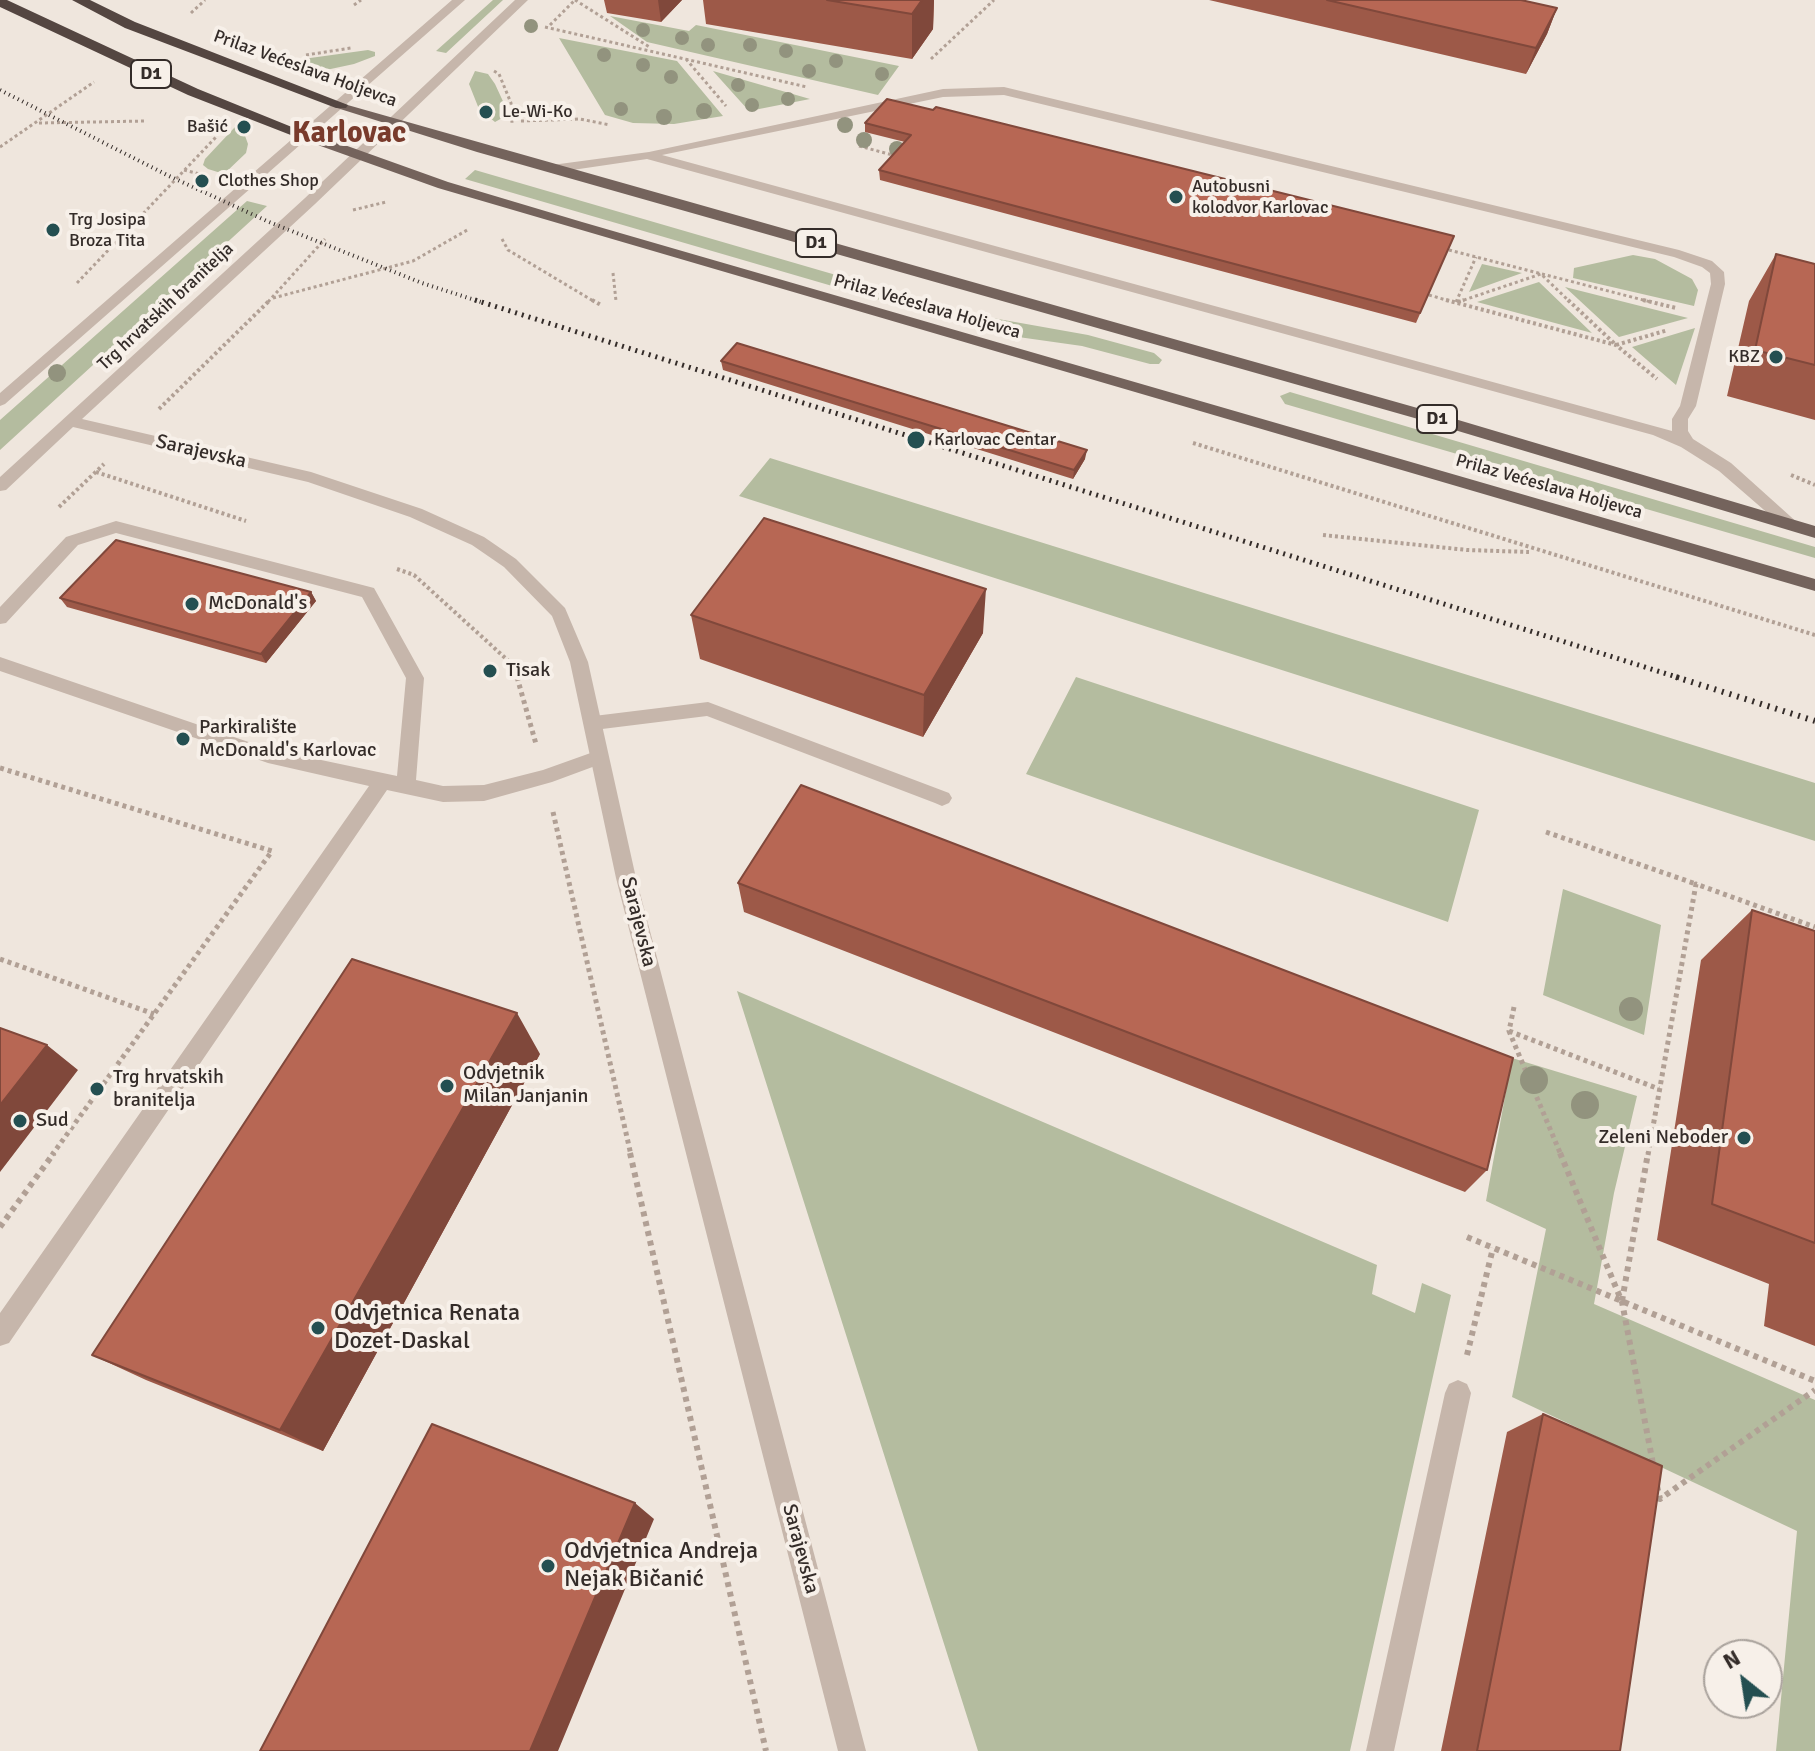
<!DOCTYPE html>
<meta charset="utf-8">
<style>
body{margin:0}
#map{position:relative;width:1815px;height:1751px;overflow:hidden;background:#efe6dd;font-family:Signika,sans-serif}
canvas{display:block}
.north{position:absolute;left:1703px;top:1639px;width:80px;height:80px;box-sizing:border-box;background:#f7f0e9;border:2px solid #a9a29c;border-radius:50%;rotate:330deg;font-size:22px;font-weight:700;line-height:32px;text-align:center;color:#342c29}
.north::after{content:'';display:block;margin:auto;width:28px;height:36px;background:#244f51;clip-path:polygon(50% 0,100% 100%,50% 72%,0 100%)}
</style>
<div id="map">
<canvas width="1815" height="1751"></canvas>
<div class="north">N</div>
</div>
<script>
const ctx = document.querySelector('canvas').getContext('2d');
ctx.lineJoin = 'round';
function fill(path, color) { ctx.fillStyle = color; ctx.fill(path, 'evenodd'); }
const poly = rows => new Path2D(rows.map(r => 'M' + r).join(''));
function trace(path, color, width, dash) { ctx.strokeStyle = color; ctx.lineWidth = width; ctx.lineCap = dash ? 'butt' : 'round'; ctx.setLineDash(dash || []); ctx.stroke(path); }
function label(font, color, halo, rows, align = 'center') {
  ctx.font = font + ' Signika,sans-serif'; ctx.lineWidth = 8; ctx.setLineDash([]); ctx.textBaseline = 'middle'; ctx.strokeStyle = halo; ctx.fillStyle = color; for (const [text, x, y, turn = 0] of rows) {
    ctx.save(); ctx.translate(x, y); ctx.rotate((+turn || 0) * Math.PI / 180); ctx.textAlign = isNaN(turn) ? turn : align; if (halo) ctx.strokeText(text, 0, 0); ctx.fillText(text, 0, 0); ctx.restore();
  }
}
fill(poly([
 [493,0,503,0,446,53,436,51],
 [610,16,689,31,696,25,899,66,878,95,647,42],
 [559,38,677,61,723,116,674,124,633,123,605,115],
 [368,50,375,52,375,56,354,64,326,70,289,70,303,59],
 [475,71,488,74,495,84,507,110,504,117,495,122,479,109,469,84],
 [713,71,810,99,749,111],
 [235,127,244,133,248,144,246,153,224,174,208,169,203,165,205,159],
 [475,170,970,314,1088,335,1154,353,1162,360,1159,364,1150,364,1082,346,997,334,465,179],
 [247,201,267,206,0,450,0,420],
 [1633,255,1655,259,1692,279,1698,290,1694,306,1573,278,1574,268],
 [1482,264,1522,273,1469,292],
 [1539,282,1592,333,1477,302],
 [1565,287,1688,318,1619,337],
 [1695,328,1676,385,1632,347],
 [1290,392,1815,547,1815,558,1285,404,1280,396],
 [770,458,1815,783,1815,841,739,496],
 [1076,677,1479,810,1448,922,1026,774],
 [1563,889,1661,925,1644,1035,1543,995],
 [737,991,1377,1265,1372,1294,1415,1313,1422,1283,1451,1295,1350,1751,978,1751],
 [1512,1058,1637,1096,1614,1193,1594,1304,1815,1400,1815,1751,1776,1751,1797,1531,1512,1397,1546,1229,1486,1201]
]), '#b4bc9f');
trace(poly([
 [575,0,651,48],
 [354,5,361,0],
 [191,13,205,0],
 [550,25,575,0],
 [545,27,807,87],
 [306,55,351,48],
 [686,59,726,106],
 [931,59,994,0],
 [494,71,499,74,511,103,512,123],
 [521,121,580,119,610,125],
 [39,123,146,121],
 [859,146,900,157],
 [0,147,94,82],
 [184,170,208,176],
 [353,210,386,202],
 [502,239,508,250,595,302],
 [1449,250,1651,302],
 [613,273,616,301],
 [77,283,216,137],
 [1429,295,1453,302],
 [273,298,413,261,469,229],
 [268,302,325,239],
 [1456,302,1476,257],
 [1458,302,1541,274,1570,302]
]), '#b1a095', 3, [3, 3]);
trace(poly([
 [592,300,601,305],
 [1446,300,1616,345,1657,379],
 [1568,300,1616,345,1668,330],
 [1643,300,1676,308],
 [1457,302,1464,300],
 [159,409,270,300],
 [1193,443,1815,635],
 [96,472,246,521],
 [1791,475,1815,485],
 [59,507,104,464],
 [1323,535,1467,550,1529,552],
 [397,569,414,575,513,665,517,679]
]), '#b1a095', 4, [3, 3]);
trace(poly([
 [517,677,536,744],
 [0,768,272,851,52,1155],
 [553,812,631,1155],
 [1546,832,1696,884],
 [0,959,154,1014],
 [1514,1007,1509,1031,1561,1155],
 [1509,1031,1659,1089],
 [1648,1155,1696,884,1815,927]
]), '#b1a095', 5, [4, 4]);
trace(poly([
 [630,1153,766,1751],
 [1560,1153,1622,1302,1654,1469],
 [0,1227,54,1153],
 [1467,1237,1815,1381],
 [1622,1301,1648,1153],
 [1467,1355,1493,1248],
 [1657,1486,1660,1499,1815,1390]
]), '#b1a095', 6, [5, 5]);
fill(poly([
 [1004,87,1679,250,1712,261,1724,272,1725,284,1696,406,1688,419,1688,431,1693,439,1731,463,1800,525,1798,529,1786,529,1719,471,1681,447,1653,435,647,159,552,173,545,169,552,165,649,152,943,89,1004,87],
 [1004,95,1674,257,1702,267,1710,273,1711,284,1680,406,1672,419,1672,431,662,155,943,97,1004,95],
 [116,521,374,588,424,678,416,780,443,786,484,785,543,770,599,750,606,752,608,757,606,762,552,782,484,801,443,802,387,790,9,1343,0,1346,0,1313,369,786,268,763,0,671,0,657,269,749,397,776,406,678,362,597,116,533,78,545,6,623,0,624,0,607,66,537,116,521],
 [708,702,949,793,952,798,949,803,942,806,935,803,707,716,594,730,585,723,594,716,708,702],
 [1458,1380,1467,1384,1471,1393,1394,1751,1366,1751,1445,1393,1449,1384,1458,1380]
]), '#c6b6ab');
fill(poly([
 [452,0,465,0,5,404,0,406,0,393,452,0],
 [515,0,528,0,315,204,82,419,311,472,422,509,484,537,516,559,565,608,588,662,636,878,866,1751,838,1751,616,878,570,662,552,616,504,567,472,545,410,517,308,482,73,427,6,490,0,491,0,477,305,198,515,0]
]), '#c6b6ab');
fill(poly([
 [337,102,1428,411,1815,526,1815,538,1418,419,477,152,337,108,337,102],
 [301,133,311,133,448,182,582,222,1815,579,1815,591,438,188,301,139,301,133]
]), '#74635c');
fill(poly([
 [0,0,7,0,198,89,314,136,311,139,301,139,188,95,0,7,0,0],
 [72,0,90,0,135,22,348,105,346,108,336,108,125,28,72,0]
]), '#544641');
trace(poly([
 [0,90,169,176,269,222,422,283,481,302]
]), '#342c29', 4, [1, 4]);
trace(poly([
 [475,300,1683,679]
]), '#342c29', 5, [2, 5]);
trace(poly([
 [1676,677,1815,721]
]), '#342c29', 6, [2, 6]);
ctx.fillStyle = '#92937e';
for (const [x, y, r] of [
 [531,26,7],
 [643,30,7],
 [682,38,7],
 [708,45,7],
 [750,45,7],
 [786,51,7],
 [604,55,7],
 [836,61,7],
 [643,65,7],
 [809,71,7],
 [882,74,7],
 [671,77,7],
 [738,85,7],
 [788,99,7],
 [752,105,7],
 [621,109,7],
 [704,111,8],
 [664,117,8],
 [845,125,8],
 [864,140,8],
 [897,149,8],
 [57,373,9],
 [1631,1009,12],
 [1534,1080,14],
 [1585,1105,14]
]) { ctx.beginPath(); ctx.arc(x, y, r, 0, 2 * Math.PI); ctx.fill(); }
fill(poly([
 [604,0,682,0,661,22,607,13],
 [703,0,934,0,933,29,912,59,706,24],
 [1209,0,1521,0,1557,8,1547,34,1526,74],
 [865,123,1454,236,1416,323,880,180,879,170,905,142,865,132],
 [1776,254,1815,264,1815,420,1727,396,1749,301],
 [721,361,1085,459,1073,479,723,370],
 [311,592,316,601,266,663,67,607,60,598],
 [691,615,983,633,923,737,700,659],
 [738,883,1487,1170,1465,1192,744,912],
 [1752,910,1815,931,1815,1346,1764,1326,1769,1284,1657,1240,1701,960],
 [540,1054,323,1451,146,1380,92,1355],
 [1543,1414,1620,1751,1441,1751,1507,1432]
]), '#9d5948');
fill(poly([
 [658,0,682,0,661,22],
 [922,0,934,0,933,29,912,59,912,14],
 [1557,8,1547,34,1526,74,1536,48],
 [1087,450,1085,459,1073,479,1074,470],
 [986,589,983,633,923,737,924,695],
 [311,592,316,601,266,663,261,654],
 [517,1013,540,1054,323,1451,280,1430],
 [47,1045,78,1070,0,1172,0,1105],
 [635,1503,654,1519,558,1751,530,1751]
]), '#80483b');
const building = poly([
 [827,0,922,0,912,14,827,0],
 [1327,0,1521,0,1557,8,1536,48,1327,0],
 [887,99,933,110,936,107,1454,236,1420,313,879,170,911,135,865,123,887,99],
 [1776,254,1815,264,1815,365,1755,350,1776,254],
 [737,343,1087,450,1074,470,721,361,737,343],
 [764,518,986,589,924,695,691,615,764,518],
 [116,540,311,592,261,654,60,598,116,540],
 [801,785,1513,1058,1487,1170,738,883,801,785],
 [1752,910,1815,931,1815,1243,1712,1204,1752,910],
 [352,959,517,1013,280,1430,92,1355,352,959],
 [0,1028,47,1045,0,1105,0,1028],
 [1543,1414,1662,1466,1620,1751,1477,1751,1543,1414],
 [432,1424,635,1503,530,1751,260,1751,432,1424]
]);
fill(building, '#b76754');
trace(building, '#80483b', 2);
for (const [x, y, r, color] of [
 [486,112,8,"#244f51"],
 [244,127,8,"#244f51"],
 [202,181,8,"#244f51"],
 [1176,197,8,"#244f51"],
 [53,230,8,"#244f51"],
 [1776,357,8,"#244f51"],
 [916,440,10,"#244f51"],
 [192,604,8,"#244f51"],
 [490,671,8,"#244f51"],
 [183,739,8,"#244f51"],
 [447,1086,8,"#244f51"],
 [97,1089,8,"#244f51"],
 [20,1121,8,"#244f51"],
 [1744,1138,8,"#244f51"],
 [318,1328,8,"#244f51"],
 [548,1566,8,"#244f51"]
]) { const dot = new Path2D(); dot.arc(x, y, r, 0, 2 * Math.PI); ctx.fillStyle = color; ctx.fill(dot); trace(dot, '#f7f0e9', 3); }
label('18px', '#342c29', '#f7f0e9', [
 ["Prilaz Većeslava Holjevca",305,69,20],
 ["Trg hrvatskih branitelja",166,307,-43],
 ["Prilaz Većeslava Holjevca",927,307,16],
 ["Prilaz Većeslava Holjevca",1549,487,16]
]);
for (const [x, y, w] of [
 [151,74,40],
 [816,243,40],
 [1437,419,40]
]) { const box = new Path2D(); box.roundRect(x - w / 2, y - 14, w, 28, 6); ctx.fillStyle = '#f7f0e9'; ctx.fill(box); trace(box, '#342c29', 2); }
label('bold 18px', '#342c29', null, [
 ["D1",151,74],
 ["D1",816,243],
 ["D1",1437,419]
]);
label('18px', '#342c29', '#f7f0e9', [
 ["Le-Wi-Ko",502,112],
 ["Bašić",228,127,"right"],
 ["Clothes Shop",218,181],
 ["Autobusni",1192,187],
 ["kolodvor Karlovac",1192,208],
 ["Trg Josipa",69,220],
 ["Broza Tita",69,241],
 ["KBZ",1760,357,"right"],
 ["Karlovac Centar",934,440]
], 'left');
label('20px', '#342c29', '#f7f0e9', [
 ["Sarajevska",201,452,13],
 ["Sarajevska",638,922,76],
 ["Sarajevska",800,1549,75]
]);
label('20px', '#342c29', '#f7f0e9', [
 ["McDonald's",208,604],
 ["Tisak",506,671],
 ["Parkiralište",199,728],
 ["McDonald's Karlovac",199,751],
 ["Odvjetnik",463,1074],
 ["Milan Janjanin",463,1097],
 ["Trg hrvatskih",113,1078],
 ["branitelja",113,1101],
 ["Sud",36,1121],
 ["Zeleni Neboder",1728,1138,"right"]
], 'left');
label('24px', '#342c29', '#f7f0e9', [
 ["Odvjetnica Renata",334,1314],
 ["Dozet-Daskal",334,1342],
 ["Odvjetnica Andreja",564,1552],
 ["Nejak Bičanić",564,1580]
], 'left');
label('bold 30px', '#793b2c', '#f7f0e9', [
 ["Karlovac",349,134]
]);
</script>
